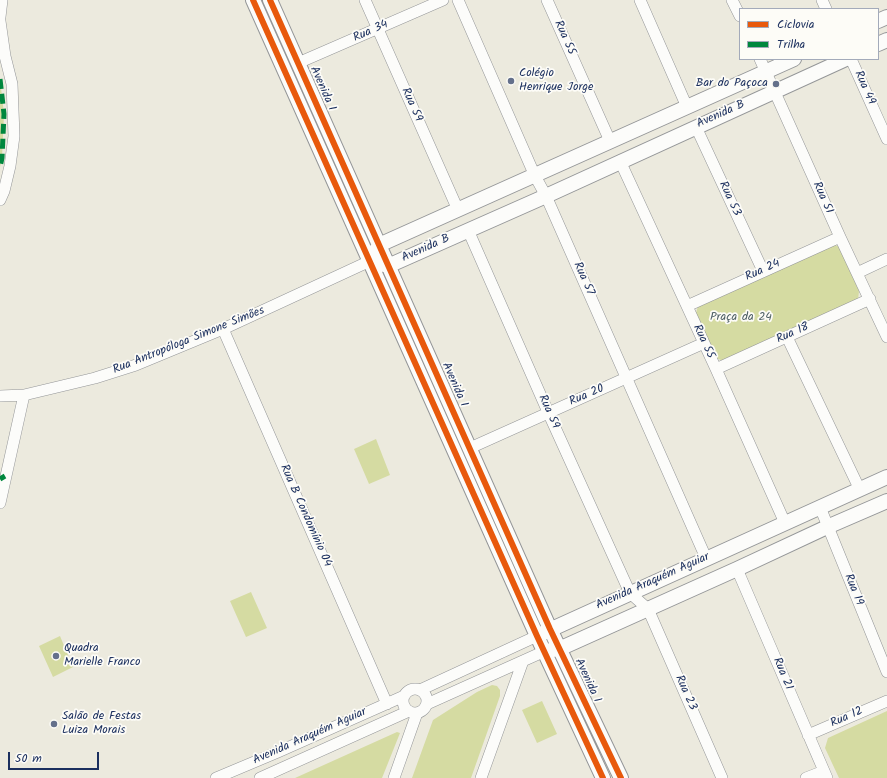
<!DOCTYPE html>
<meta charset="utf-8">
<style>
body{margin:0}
#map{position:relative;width:887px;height:778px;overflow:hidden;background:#eceade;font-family:Kalam,sans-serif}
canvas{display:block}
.legend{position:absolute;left:739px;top:8px;width:140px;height:52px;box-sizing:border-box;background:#fdfcf7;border:1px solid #a3aaba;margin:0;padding:5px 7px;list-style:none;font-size:12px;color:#1b2f5e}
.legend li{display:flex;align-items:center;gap:8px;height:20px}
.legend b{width:20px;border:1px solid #a3aaba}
.scale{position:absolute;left:8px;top:752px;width:91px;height:18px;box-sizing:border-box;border:2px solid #1b2f5e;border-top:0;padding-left:5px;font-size:12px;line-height:14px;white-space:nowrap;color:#1b2f5e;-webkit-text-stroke:3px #fdfcf7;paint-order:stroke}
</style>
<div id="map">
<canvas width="887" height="778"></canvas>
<ul class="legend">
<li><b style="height:5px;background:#e8590c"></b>Ciclovia</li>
<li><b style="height:5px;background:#00873e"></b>Trilha</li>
</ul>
<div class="scale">50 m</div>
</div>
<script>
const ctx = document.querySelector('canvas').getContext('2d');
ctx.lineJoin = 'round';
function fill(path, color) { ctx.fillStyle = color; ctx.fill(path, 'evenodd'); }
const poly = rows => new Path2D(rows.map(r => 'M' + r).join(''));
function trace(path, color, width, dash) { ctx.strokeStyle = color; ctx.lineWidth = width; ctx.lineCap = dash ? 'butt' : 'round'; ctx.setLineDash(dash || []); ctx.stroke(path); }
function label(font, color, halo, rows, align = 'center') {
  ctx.font = font + ' Kalam,sans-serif'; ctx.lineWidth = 3.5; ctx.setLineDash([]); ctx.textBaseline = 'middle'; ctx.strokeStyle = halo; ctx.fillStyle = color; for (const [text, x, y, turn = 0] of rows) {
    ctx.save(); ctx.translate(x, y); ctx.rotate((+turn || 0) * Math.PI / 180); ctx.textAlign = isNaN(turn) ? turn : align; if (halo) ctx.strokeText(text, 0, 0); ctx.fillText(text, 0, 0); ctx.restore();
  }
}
fill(poly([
 [0,79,4,114,2,158,0,167],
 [830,243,840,247,859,291,858,300,724,361,715,358,696,313,699,302],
 [376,439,390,475,369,484,354,449],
 [251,592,267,628,246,637,230,601],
 [60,636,73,667,53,677,39,646],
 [492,685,497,686,500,690,500,696,471,778,412,778,433,720,477,692],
 [542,701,557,734,537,743,522,710],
 [887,711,887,778,839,778,825,748,828,738],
 [397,732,400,733,382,778,295,778]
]), '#d5dba2');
const minor = poly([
 [365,0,458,210],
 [458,0,535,176,546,196,706,558],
 [547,0,610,141],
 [640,0,687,107],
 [732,0,740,16],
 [822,0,826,9],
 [0,17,2,0],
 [0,21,5,56,12,84,14,136,10,166,4,191,0,200],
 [760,59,840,237,887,337],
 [851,59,887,139],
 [298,63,443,0],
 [696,127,763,271],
 [620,161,716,369,785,523],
 [468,230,548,412,630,593,648,609,722,778],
 [857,273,887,259],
 [687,306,840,237],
 [223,329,387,704],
 [787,337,860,490],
 [716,369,870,299],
 [0,396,24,395,95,378,136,365,223,329,370,261],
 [470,448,704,343],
 [0,503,24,395],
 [820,507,887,672],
 [737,569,827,778],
 '403 701a12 12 0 1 1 24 0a12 12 0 1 1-24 0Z',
 [420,690,537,636],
 [427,704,545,651],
 [808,735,887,701],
 [216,778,278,752,404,696],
 [260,778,409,711],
 [394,778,417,713],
 [481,778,523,661],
 [806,778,824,771]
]);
const tertiary = poly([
 [253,0,537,636,603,778],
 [270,0,550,629,621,778],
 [878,21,887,17],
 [878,44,887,40],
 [794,59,379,245,370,261,388,266,546,196,846,59],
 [543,633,887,477],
 [551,650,559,649,737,569,827,527,887,501]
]);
trace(minor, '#949698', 12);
trace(tertiary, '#949698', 16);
trace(minor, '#fcfcfa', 11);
trace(tertiary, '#fcfcfa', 14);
trace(poly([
 [0,79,4,114,2,158,0,167],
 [0,479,5,476]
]), '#00873e', 5, [10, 5]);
trace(poly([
 [253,0,537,636,603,778],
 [270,0,550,629,621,778]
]), '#e8590c', 6);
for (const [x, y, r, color] of [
 [511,81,4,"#64708b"],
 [776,84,4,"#64708b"],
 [56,656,4,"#64708b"],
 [54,724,4,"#64708b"]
]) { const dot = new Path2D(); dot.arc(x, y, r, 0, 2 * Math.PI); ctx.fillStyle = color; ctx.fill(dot); trace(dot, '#fdfcf7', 1.5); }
label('12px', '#1b2f5e', '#fdfcf7', [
 ["Rua 34",371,32,-24],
 ["Rua 55",564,38,66],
 ["Rua 49",864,88,66],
 ["Avenida I",322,89,66],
 ["Rua 59",411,105,66],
 ["Avenida B",721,115,-24],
 ["Rua 51",822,198,66],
 ["Rua 53",729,199,65],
 ["Avenida B",426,249,-24],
 ["Rua 24",763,271,-24],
 ["Rua 57",583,279,66],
 ["Rua 18",793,334,-24],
 ["Rua Antropóloga Simone Simões",189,341,-22],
 ["Rua 55",703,342,65],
 ["Avenida I",454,385,66],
 ["Rua 20",587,396,-23],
 ["Rua 59",548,412,66],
 ["Rua B Condomínio 04",305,516,66],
 ["Avenida Araquém Aguiar",653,582,-24],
 ["Rua 19",853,590,68],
 ["Rua 21",782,674,67],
 ["Avenida I",587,681,65],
 ["Rua 23",685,693,66],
 ["Rua 12",847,718,-24],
 ["Avenida Araquém Aguiar",310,737,-24]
]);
label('12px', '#1b2f5e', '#fdfcf7', [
 ["Colégio",519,74],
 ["Henrique Jorge",519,88],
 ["Bar do Paçoca",768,84,"right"],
 ["Quadra",64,649],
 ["Marielle Franco",64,663],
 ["Salão de Festas",62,717],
 ["Luiza Morais",62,731]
], 'left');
label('12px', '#4d5f64', '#fdfcf7', [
 ["Praça da 24",741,318]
]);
</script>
